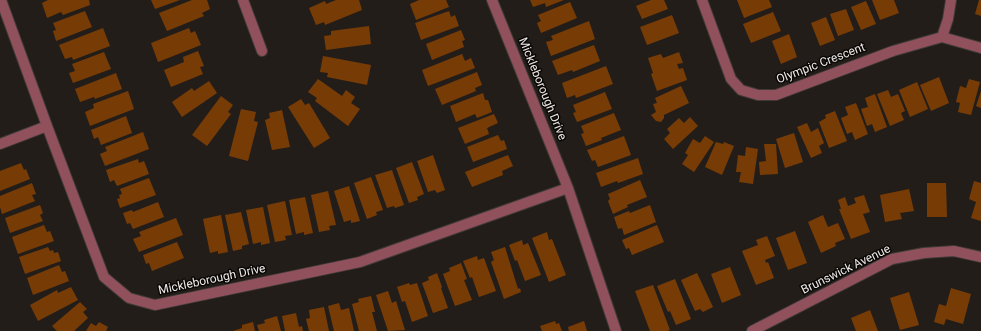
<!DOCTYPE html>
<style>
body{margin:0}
canvas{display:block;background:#231d19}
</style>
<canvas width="981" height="331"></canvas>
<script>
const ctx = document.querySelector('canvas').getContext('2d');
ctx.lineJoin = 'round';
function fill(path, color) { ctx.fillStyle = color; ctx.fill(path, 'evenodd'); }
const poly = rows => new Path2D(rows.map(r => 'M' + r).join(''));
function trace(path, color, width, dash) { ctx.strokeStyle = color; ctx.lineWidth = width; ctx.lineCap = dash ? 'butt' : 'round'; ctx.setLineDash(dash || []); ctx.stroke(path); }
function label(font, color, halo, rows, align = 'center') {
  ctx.font = font + ' Roboto,sans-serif'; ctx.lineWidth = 3; ctx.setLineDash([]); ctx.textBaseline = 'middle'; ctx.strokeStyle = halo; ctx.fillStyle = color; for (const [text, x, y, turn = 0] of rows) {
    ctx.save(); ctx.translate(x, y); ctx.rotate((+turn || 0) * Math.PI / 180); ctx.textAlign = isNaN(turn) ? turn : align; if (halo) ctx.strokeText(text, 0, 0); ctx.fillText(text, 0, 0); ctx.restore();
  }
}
fill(poly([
 [48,0,89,0,90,5,63,15,61,12,47,18,42,3],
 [151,0,180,0,155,9],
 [192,0,207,0,210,9,202,13,204,16,167,31,159,13],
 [336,0,359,0,362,10,325,25,324,22,316,25,309,8,325,1,326,4],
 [419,0,446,0,449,7,416,20,410,4],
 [530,0,564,0,546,7,545,3,533,7],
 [651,0,664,0,668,9,642,19,636,6],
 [737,0,769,0,772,7,744,18],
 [872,0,894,0,899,13,880,20],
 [979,0,981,0,981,16,975,14],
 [866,1,876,24,861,30,851,7],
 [570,2,577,18,541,33,537,23,541,21,538,15],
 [846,9,854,30,838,36,830,14],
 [85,11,92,27,56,41,53,31,56,30,53,23],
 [449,11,451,17,455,15,459,26,421,40,415,23],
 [773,12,781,31,751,43,743,24],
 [672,15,679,33,647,45,640,27],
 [826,17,835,40,820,46,811,23],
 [589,21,595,39,551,56,546,42,553,40,551,36],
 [369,26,371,44,326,50,324,36,331,35,331,31],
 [103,28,110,46,73,60,72,57,65,59,59,45],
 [189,28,191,33,195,31,201,45,158,62,151,43],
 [461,30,465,40,462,41,464,47,432,60,426,44],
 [789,34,797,57,781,64,772,41],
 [594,45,600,61,573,72,572,70,558,75,552,61],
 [198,51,204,66,200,67,203,74,171,87,164,70,184,62,183,57],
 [104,52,111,69,73,83,69,73,75,71,72,64],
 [679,52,683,63,677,64,679,69,683,68,687,80,657,91,651,74,653,73,648,58,661,54,663,58],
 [462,54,465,61,471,58,475,68,428,86,422,70],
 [323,56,371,65,367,85,327,77,328,73,320,72],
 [606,66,613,84,576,98,575,95,567,98,562,83],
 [477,72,482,85,475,88,476,91,442,105,435,89],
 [116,73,122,89,95,99,94,97,80,102,75,89],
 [939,77,949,103,931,111,920,85],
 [318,79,342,96,346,90,355,97,351,103,360,109,348,126,315,101,317,98,308,92],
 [969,79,980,82,971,115,958,112,960,103,956,102,960,86,966,88],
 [209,81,217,93,182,117,172,102,192,88,194,91],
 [917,82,928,109,910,117,899,90],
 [681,86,689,103,664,115,664,118,661,122,656,121,651,115,656,112,653,104,657,103,655,98],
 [888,90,891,97,898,94,905,111,901,113,904,120,890,126,877,94],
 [128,91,134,109,90,126,85,112,94,108,93,104],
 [981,91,981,108,976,106],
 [605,92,612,109,577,122,573,113,576,112,573,105],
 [483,93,485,100,488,100,492,112,477,118,475,114,456,122,450,106],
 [875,94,887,127,875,132,872,124,867,126,861,109,868,107,865,98],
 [221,96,233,105,228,112,231,114,207,146,192,135],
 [301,99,305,105,309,103,330,138,314,148,288,107],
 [856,103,868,134,855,140,852,132,847,134,841,118,848,115,845,107],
 [241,109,256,112,254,121,258,122,248,161,229,156],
 [282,110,290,147,272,150,265,120,270,118,269,113],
 [835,111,847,141,829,148,819,122,826,118,825,115],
 [614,113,621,130,601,138,602,140,586,146,581,134,584,133,581,126],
 [494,114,498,123,487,128,489,134,465,144,458,128],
 [126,116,132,133,101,145,98,137,94,139,91,130],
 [690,117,698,126,673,149,664,139,670,133,667,129,679,118,684,123],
 [807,123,811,132,818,128,824,143,819,146,822,153,811,158,797,127],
 [143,132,149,149,105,166,100,154,107,151,105,147],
 [794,133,803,162,785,168,776,139],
 [498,135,501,141,504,140,507,149,473,162,467,147],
 [624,136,631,155,598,167,595,160,592,161,587,150],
 [705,136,714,142,694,172,682,164,688,155,685,153,693,139,700,143],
 [716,142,723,144,724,142,734,146,722,175,705,167],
 [764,144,776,144,778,174,760,175,759,162,766,161],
 [746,147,758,149,753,184,739,182,741,172,736,172,738,155,745,156],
 [433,155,445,190,437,193,435,190,428,192,417,161],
 [508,155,513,166,502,171,503,175,472,187,465,172],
 [638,158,643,174,618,183,617,181,601,187,596,173],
 [138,159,139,163,144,161,149,174,117,186,114,180,110,182,106,170],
 [412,162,424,194,417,197,418,200,409,203,396,168],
 [21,163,24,170,26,169,30,179,0,191,0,171],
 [392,170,404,205,395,208,394,206,387,208,375,175],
 [371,177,383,210,376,212,377,215,367,219,354,183],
 [149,178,156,195,120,208,117,199,120,198,119,195,122,194,120,189],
 [640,180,647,197,627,205,628,207,613,214,608,201,610,199,608,194],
 [974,181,981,183,981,221,971,218,976,202,969,199],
 [32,183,36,194,32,195,35,201,2,214,0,207,0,196],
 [927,183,946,183,947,217,927,217],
 [349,186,360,221,351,223,351,220,344,222,334,191],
 [909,189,914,211,900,213,902,219,885,222,880,195],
 [328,191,336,225,329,226,330,230,319,232,311,195],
 [864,195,870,212,863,214,870,232,851,239,839,209,841,209,838,200,845,197,848,206,856,203,854,198],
 [305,197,313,233,304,235,304,232,296,234,289,200],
 [285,201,292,235,285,236,286,240,275,242,267,205],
 [158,202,164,217,133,229,130,223,127,224,123,213,132,210,133,212],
 [40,205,43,213,40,215,43,221,10,233,5,218],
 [650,205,656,222,624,235,622,228,618,229,614,217,629,211,630,213],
 [263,207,270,243,261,245,261,242,253,244,246,210],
 [241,212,249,244,242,246,242,249,233,251,225,215],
 [221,215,228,252,218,254,218,251,210,253,203,219],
 [823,215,828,227,838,223,845,239,835,243,836,246,821,253,808,222],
 [176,218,183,235,139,252,133,239,141,236,139,232],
 [44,225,47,232,50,231,54,241,18,254,12,237],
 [657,225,664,242,632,255,629,248,626,249,622,240],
 [795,231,807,263,788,270,776,238],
 [547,232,549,240,552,239,566,275,549,282,532,238],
 [767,236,775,256,765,260,766,263,768,262,774,278,756,285,742,251,758,245,756,240],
 [522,240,523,245,528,243,541,275,525,281,517,260,515,261,509,245],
 [177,242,184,258,152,271,149,263,146,264,143,255],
 [48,247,50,251,53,250,54,253,58,252,61,261,25,274,19,257],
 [505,247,518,289,520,288,521,292,504,299,491,262,494,260,491,252],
 [477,256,478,260,484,258,496,291,479,297,472,277,470,278,463,261],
 [461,263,467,279,464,280,472,300,455,306,443,274,450,271,449,268],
 [59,265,62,272,65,271,69,281,33,295,27,278],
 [730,267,741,295,722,303,711,274],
 [437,273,442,287,441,288,448,308,433,313,422,283,429,280,428,277],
 [697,273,713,307,703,312,700,309,695,311,681,280],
 [675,279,691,319,676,325,670,311,668,312,657,286],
 [409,283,410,285,417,283,428,316,412,322,405,301,402,302,397,287],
 [653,285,670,330,667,331,650,331,635,291],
 [71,287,78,300,38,321,30,305,57,290,58,293],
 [951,288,971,294,963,324,946,319,944,325,934,322,939,304,946,306],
 [388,291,392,303,396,301,405,330,388,331,376,295],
 [909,292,919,325,900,330,890,298],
 [371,296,375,312,372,312,377,331,359,331,352,304,359,302,358,299],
 [80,302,87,309,83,312,88,318,74,331,57,331,52,326],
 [339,303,341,310,349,308,354,331,334,331,328,306],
 [324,307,329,331,309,331,306,319,310,318,309,310],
 [870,310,878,331,856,331,851,318],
 [296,313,299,327,302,326,303,331,285,331,282,316],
 [277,316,281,331,259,331,257,325,265,323,264,320],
 [555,321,556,324,559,323,562,331,542,331,540,326],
 [584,321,587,331,569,331,568,327],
 [99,322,108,327,106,331,86,331,91,323,96,326],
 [253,322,255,331,233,331,242,328,242,325]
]), '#773b06');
const minor = poly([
 [1,0,47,126,104,277,129,298,155,305,360,262,568,188,616,331],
 [243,0,262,51],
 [492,0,568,188],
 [702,0,731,79,741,90,758,95,776,95,893,51,942,37,981,48],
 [942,37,948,19,951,0],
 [0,144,47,126],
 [752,331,892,259,924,253,954,251,981,257]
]);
trace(minor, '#403a36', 12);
trace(minor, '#90515c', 10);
label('12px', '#efeae8', '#0a0806', [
 ["Olympic Crescent",821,64,-21],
 ["Mickleborough Drive",542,89,68],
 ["Brunswick Avenue",846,270,-26],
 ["Mickleborough Drive",212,280,-12]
]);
</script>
